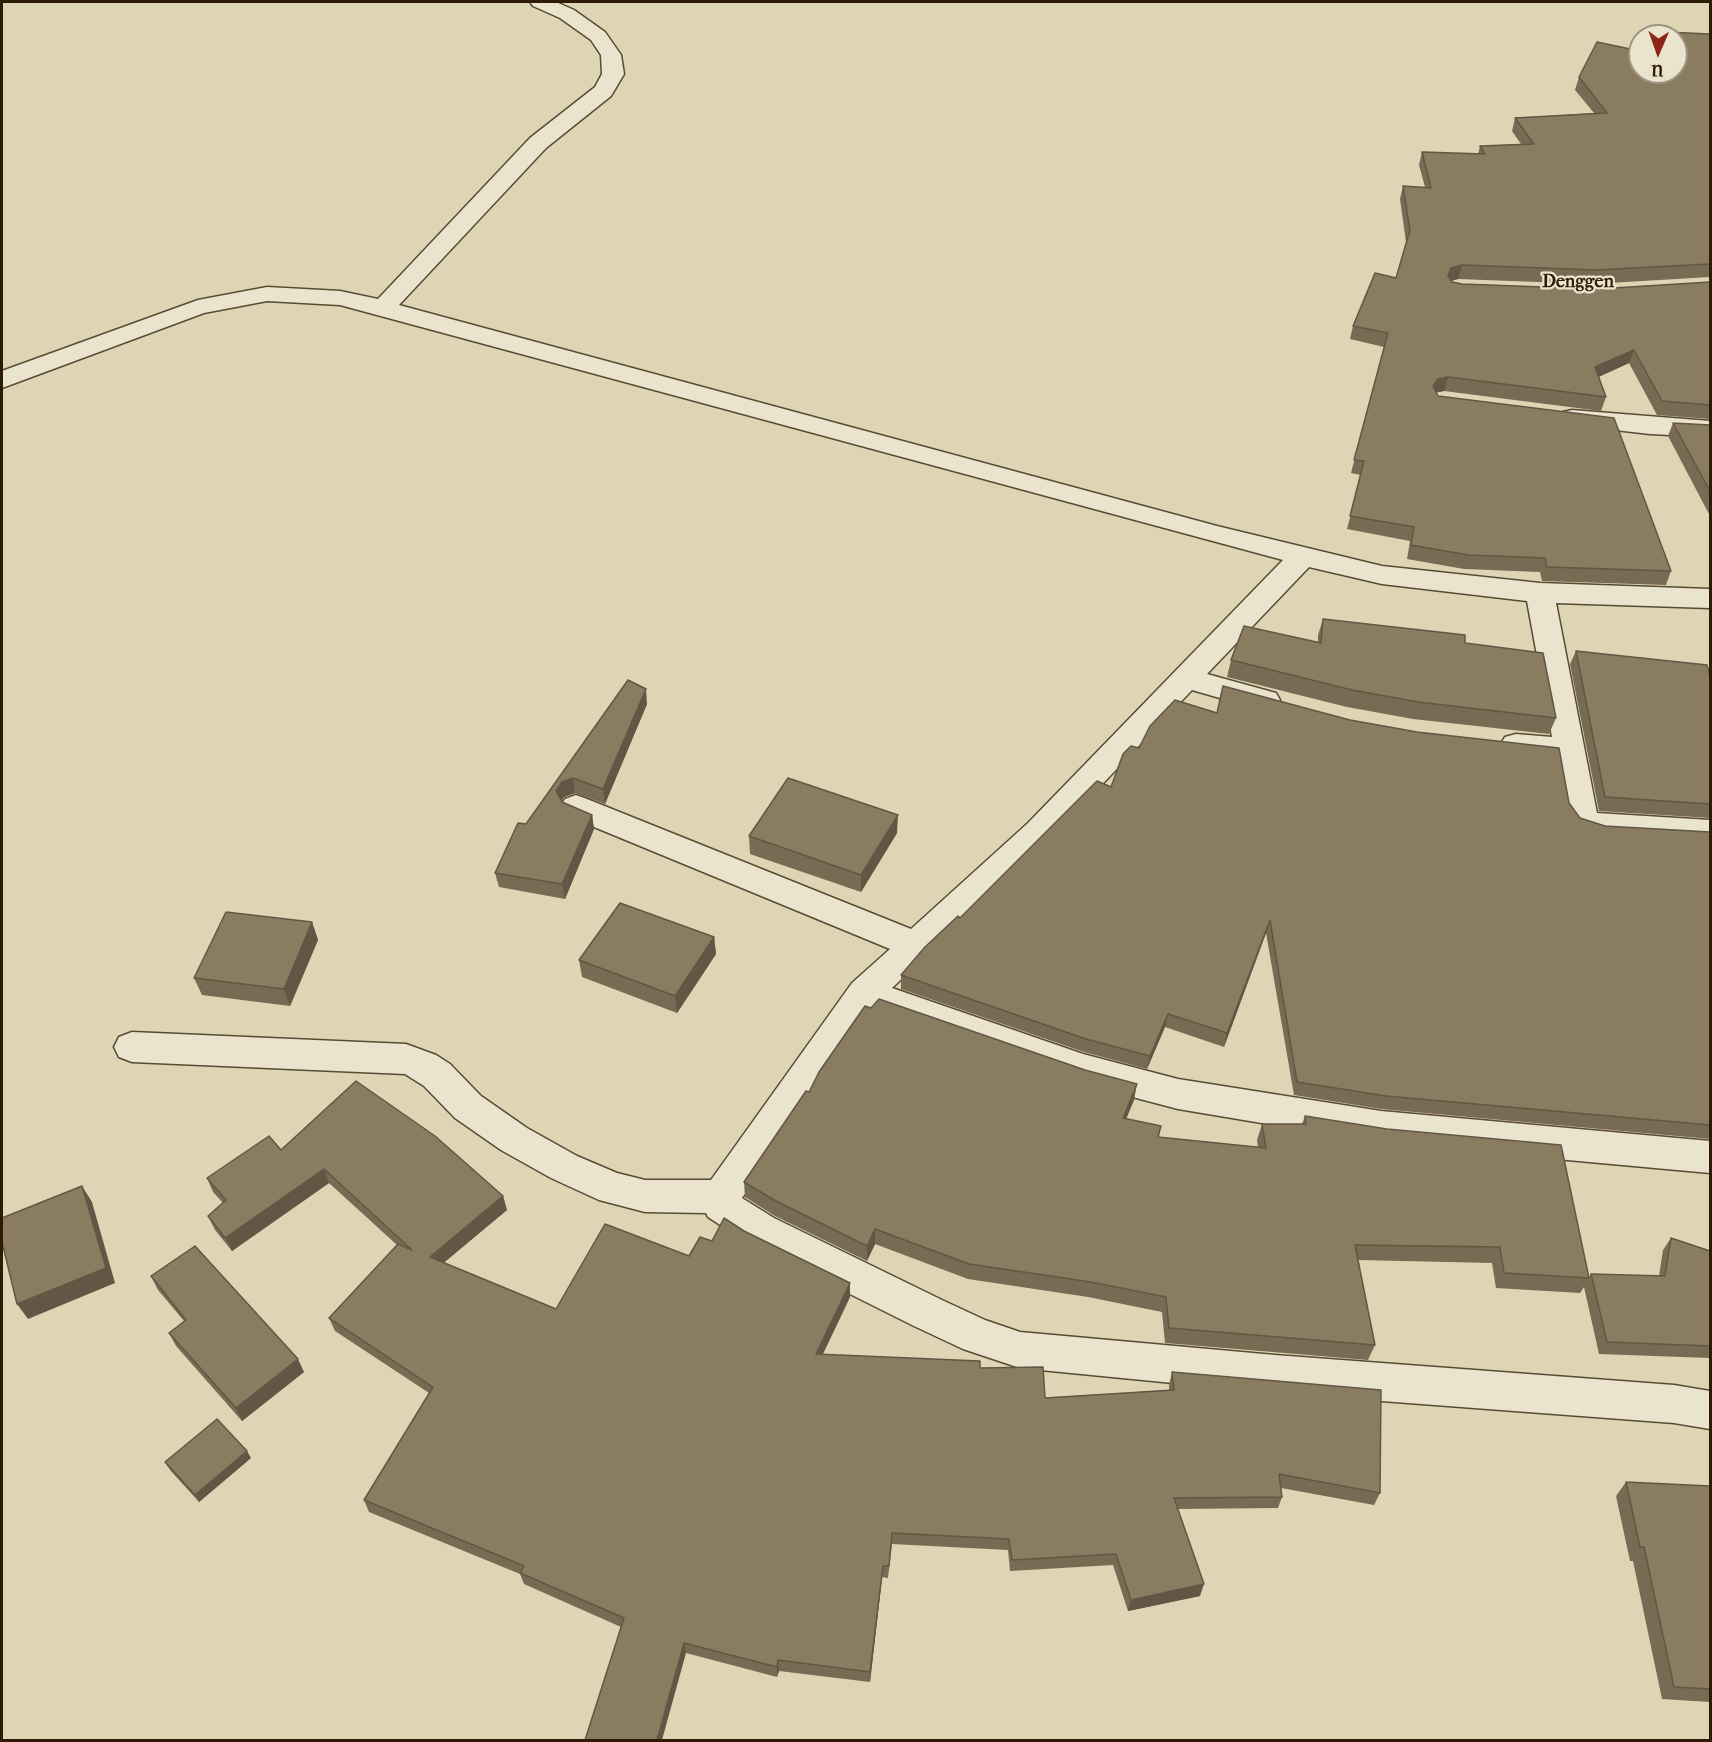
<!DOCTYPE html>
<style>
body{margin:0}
#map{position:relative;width:1712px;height:1742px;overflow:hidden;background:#ded5b5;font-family:"IM FELL French Canon",serif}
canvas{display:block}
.frame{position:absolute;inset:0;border:3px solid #2e1b06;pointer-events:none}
.north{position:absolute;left:1628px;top:24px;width:60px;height:60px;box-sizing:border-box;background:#eae4cf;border:2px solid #9f947f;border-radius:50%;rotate:182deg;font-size:16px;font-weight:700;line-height:24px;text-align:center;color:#2e1b06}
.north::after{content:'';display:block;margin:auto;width:21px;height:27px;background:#8f2418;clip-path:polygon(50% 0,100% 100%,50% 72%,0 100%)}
</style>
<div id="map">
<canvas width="1712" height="1742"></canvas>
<div class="frame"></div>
<div class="north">U</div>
</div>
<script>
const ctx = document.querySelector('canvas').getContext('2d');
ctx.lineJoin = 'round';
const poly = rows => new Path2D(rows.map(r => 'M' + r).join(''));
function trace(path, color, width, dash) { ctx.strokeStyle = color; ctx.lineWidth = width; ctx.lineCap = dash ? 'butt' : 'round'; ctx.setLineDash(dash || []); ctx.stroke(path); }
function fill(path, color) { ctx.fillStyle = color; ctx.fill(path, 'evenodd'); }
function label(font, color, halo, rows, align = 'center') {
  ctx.font = font + ' "IM FELL French Canon",serif'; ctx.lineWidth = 4.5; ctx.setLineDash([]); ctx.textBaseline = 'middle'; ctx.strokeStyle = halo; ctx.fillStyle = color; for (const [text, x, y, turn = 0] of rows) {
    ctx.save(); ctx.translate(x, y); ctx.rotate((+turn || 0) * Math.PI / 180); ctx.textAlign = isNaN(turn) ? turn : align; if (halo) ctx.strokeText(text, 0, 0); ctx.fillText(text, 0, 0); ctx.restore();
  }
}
const minor = poly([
 [530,2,556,2,574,10,605,32,621,55,624,74,611,96,546,148,399,305,1217,526,1382,566,1540,583,1710,589,1710,608,1556,603,1597,813,1710,820,1710,844,1599,837,1575,829,1566,816,1556,760,1505,753,1500,745,1505,737,1516,734,1552,737,1527,601,1382,584,1309,567,1207,674,1276,693,1280,700,1276,707,1265,711,1192,690,1050,839,892,988,1083,1054,1178,1079,1381,1111,1710,1141,1710,1173,1381,1143,1178,1109,1083,1084,871,1010,742,1198,774,1218,942,1300,985,1320,1020,1332,1275,1355,1674,1385,1710,1391,1710,1429,1674,1423,1275,1393,1020,1368,963,1349,914,1326,746,1242,708,1217,706,1213,645,1212,599,1200,551,1178,501,1150,455,1118,424,1086,405,1074,132,1062,119,1057,114,1047,119,1037,132,1032,406,1044,436,1055,450,1064,481,1096,527,1128,577,1156,617,1173,645,1180,711,1180,852,983,890,949,565,815,560,807,565,799,576,795,587,799,911,929,1028,823,1283,560,340,305,267,301,204,313,2,388,2,371,198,300,267,287,340,291,378,299,530,138,595,87,602,74,601,55,591,40,560,18,533,6,530,2],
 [1572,410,1710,421,1710,437,1650,434,1563,424,1559,418,1563,412,1572,410]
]);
trace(minor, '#5a4a32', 3);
fill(minor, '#eae4cf');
fill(poly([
 [1643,31,1710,34,1710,277,1592,284,1458,279,1451,281,1452,282,1462,284,1597,289,1710,282,1710,419,1657,415,1629,363,1598,377,1606,397,1601,411,1444,391,1436,392,1438,396,1671,571,1666,585,1542,581,1540,572,1464,569,1407,559,1410,541,1347,529,1361,475,1351,473,1384,347,1350,339,1353,326,1396,278,1406,242,1400,199,1403,186,1425,187,1419,165,1422,152,1478,154,1480,146,1521,144,1512,131,1515,118,1594,113,1575,90,1579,77,1640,72,1676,36,1641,36],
 [1673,423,1710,425,1710,516,1668,436],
 [1323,619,1465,643,1556,718,1549,734,1413,719,1347,707,1227,677,1231,660,1318,642,1318,635],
 [1576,651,1710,676,1710,825,1710,818,1599,811,1570,664],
 [647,704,605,804,575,793,564,797,561,801,592,815,594,829,565,899,499,887,495,873,526,824],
 [1217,713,1569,803,1580,818,1605,826,1710,832,1710,1140,1710,1139,1381,1109,1294,1095,1266,933,1224,1047,1165,1027,1147,1069,1084,1052,901,989,901,975,960,918,1111,787,1139,748],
 [897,833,861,892,750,854,749,836],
 [312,922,318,940,290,1006,202,995,194,978],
 [714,937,716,954,677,1013,582,977,579,960],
 [809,1092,1134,1100,1126,1118,1158,1137,1258,1147,1257,1140,1262,1124,1302,1124,1305,1116,1589,1277,1591,1274,1659,1276,1663,1250,1671,1238,1710,1251,1710,1358,1599,1354,1584,1287,1580,1293,1496,1288,1492,1263,1358,1260,1375,1345,1368,1360,1165,1343,1162,1312,1088,1297,968,1279,875,1244,867,1261,775,1216,745,1197,744,1182],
 [281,1150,503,1196,507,1210,443,1263,556,1309,689,1256,712,1241,744,1231,850,1283,850,1297,823,1354,980,1368,1045,1398,1169,1390,1169,1385,1172,1372,1380,1493,1374,1505,1281,1488,1282,1497,1278,1508,1178,1509,1200,1596,1128,1611,1113,1565,1010,1571,1008,1550,892,1544,888,1578,882,1577,870,1682,779,1671,777,1677,686,1653,621,1627,524,1584,520,1574,369,1512,364,1500,429,1393,335,1331,329,1318,397,1245,329,1183,232,1251,215,1230,208,1216,223,1203,213,1192,207,1178],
 [151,1276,304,1372,242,1421,176,1346,169,1333,184,1321,158,1290],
 [251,1458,199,1502,170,1470,165,1462],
 [1626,1482,1710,1486,1710,1702,1662,1699,1633,1561,1630,1561,1616,1496]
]), '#776b53');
fill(poly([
 [1462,265,1458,279,1447,282,1448,276,1451,268],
 [1634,350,1629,363,1590,381,1595,367],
 [1448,377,1444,391,1435,393,1433,386,1438,379],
 [646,689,647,704,605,804,603,789],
 [573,778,575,793,564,797,558,806,556,791,562,782],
 [592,815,594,829,565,899,562,884],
 [898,815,897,833,861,892,861,875],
 [1270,920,1266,933,1224,1047,1227,1033],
 [312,922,318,940,290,1006,284,989],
 [714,937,716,954,677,1013,675,996],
 [1168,1014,1165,1027,1147,1069,1150,1056],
 [1137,1084,1134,1100,1120,1134,1123,1118],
 [324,1169,329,1183,232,1251,225,1238],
 [82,1186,92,1202,115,1283,28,1319,17,1304],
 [503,1196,507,1210,434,1271,430,1257],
 [875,1229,875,1244,867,1261,867,1246],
 [850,1283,850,1297,817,1366,816,1354],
 [298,1359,304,1372,242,1421,236,1408],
 [247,1451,251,1458,199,1502,195,1495],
 [883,1566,882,1577,870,1682,870,1672],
 [1204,1584,1200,1596,1128,1611,1131,1600],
 [684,1643,686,1653,662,1740,657,1740],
 [778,1660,779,1671,777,1677,777,1667]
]), '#615744');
const building = poly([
 [1643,31,1710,34,1710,264,1596,270,1462,265,1451,268,1448,276,1452,282,1462,284,1597,289,1710,282,1710,405,1662,401,1634,350,1595,367,1606,397,1448,377,1438,379,1433,386,1438,396,1614,418,1671,571,1547,567,1545,558,1468,555,1411,545,1414,527,1350,516,1364,461,1354,460,1388,333,1353,326,1375,273,1396,278,1410,230,1403,186,1431,188,1422,152,1485,154,1480,146,1534,144,1515,118,1607,113,1579,77,1597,42,1640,51,1640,72,1676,72,1676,36,1645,36,1643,31],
 [1673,423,1710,425,1710,491,1673,423],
 [1323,619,1465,635,1465,643,1543,653,1556,718,1418,702,1352,690,1231,660,1244,626,1321,643,1323,619],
 [1576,651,1707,665,1710,676,1710,804,1605,797,1576,651],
 [628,680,646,689,603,789,573,778,562,782,556,791,562,802,592,815,562,884,495,873,518,823,526,824,628,680],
 [1223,686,1350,720,1417,732,1559,748,1569,803,1580,818,1605,826,1710,832,1710,1125,1386,1096,1297,1082,1270,920,1227,1033,1168,1014,1150,1056,1086,1039,901,975,925,947,958,916,960,918,1097,781,1111,787,1123,754,1131,746,1139,748,1150,726,1175,700,1217,713,1223,686],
 [788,778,898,815,861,875,749,836,788,778],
 [620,903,714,937,675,996,579,960,620,903],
 [226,912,312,922,284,989,194,978,226,912],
 [879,999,1085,1070,1137,1084,1123,1118,1161,1126,1158,1137,1266,1148,1262,1124,1306,1124,1305,1116,1387,1129,1561,1145,1589,1278,1504,1273,1500,1247,1355,1245,1375,1345,1169,1328,1166,1297,1091,1282,969,1264,875,1229,867,1246,774,1200,744,1182,806,1091,809,1092,819,1072,865,1006,871,1008,879,999],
 [356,1081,435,1136,503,1196,430,1257,556,1309,605,1224,689,1256,700,1237,712,1241,724,1218,744,1231,850,1283,816,1354,980,1361,980,1368,1043,1367,1045,1398,1174,1390,1172,1372,1381,1390,1380,1493,1279,1474,1282,1497,1174,1498,1204,1584,1131,1600,1116,1554,1012,1560,1009,1539,892,1533,889,1566,883,1566,870,1672,778,1660,777,1667,684,1643,657,1740,585,1740,624,1618,520,1573,524,1566,364,1500,433,1387,329,1318,398,1244,412,1250,324,1169,225,1238,208,1216,226,1200,207,1178,269,1136,281,1150,356,1081],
 [82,1186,106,1268,17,1304,2,1242,2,1218,82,1186],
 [1671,1238,1710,1251,1710,1346,1607,1342,1591,1274,1665,1276,1671,1238],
 [195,1246,298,1359,236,1408,169,1333,186,1320,151,1276,195,1246],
 [217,1419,247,1451,195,1495,165,1462,217,1419],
 [1626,1482,1710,1486,1710,1689,1674,1687,1644,1547,1640,1547,1626,1482]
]);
fill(building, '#8a7c61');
trace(building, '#615744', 1.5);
label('bold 18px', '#2e1b06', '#eae4cf', [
 ["Denggen",1578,283]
]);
</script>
